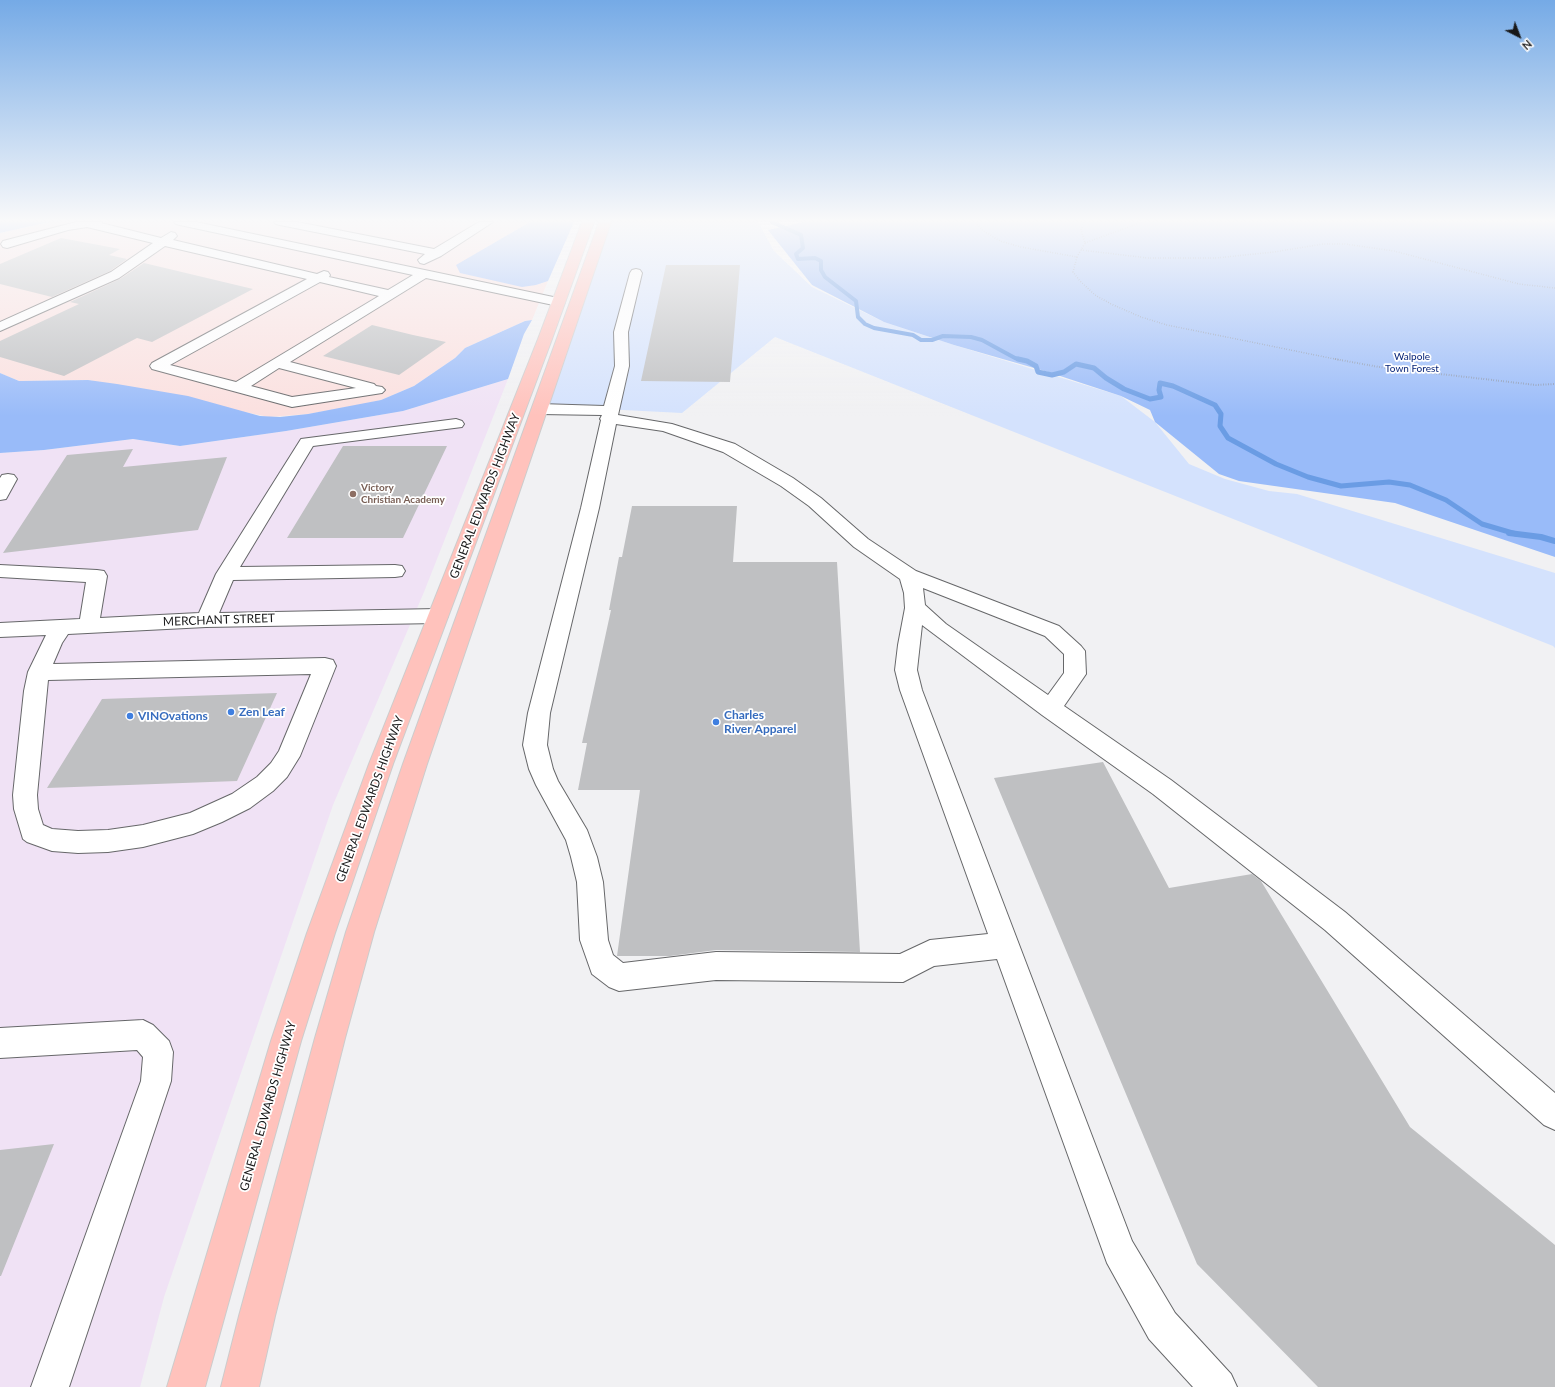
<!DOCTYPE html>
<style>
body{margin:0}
#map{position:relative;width:1555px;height:1387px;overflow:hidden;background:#f1f1f3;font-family:Lato,sans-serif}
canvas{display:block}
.north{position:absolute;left:1499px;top:16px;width:40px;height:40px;-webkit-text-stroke:3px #fff;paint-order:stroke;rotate:138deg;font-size:11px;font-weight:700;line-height:16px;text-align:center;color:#181819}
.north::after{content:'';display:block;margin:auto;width:14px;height:18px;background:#181819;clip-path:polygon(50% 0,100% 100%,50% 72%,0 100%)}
</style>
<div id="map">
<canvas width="1555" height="1387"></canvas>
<div class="north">N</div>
</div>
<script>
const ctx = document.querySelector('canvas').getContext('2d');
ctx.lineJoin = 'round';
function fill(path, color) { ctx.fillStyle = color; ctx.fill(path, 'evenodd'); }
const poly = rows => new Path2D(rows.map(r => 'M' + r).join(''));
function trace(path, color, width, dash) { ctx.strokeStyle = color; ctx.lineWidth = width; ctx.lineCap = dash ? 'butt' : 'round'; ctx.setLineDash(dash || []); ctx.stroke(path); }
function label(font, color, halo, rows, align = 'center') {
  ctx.font = font + ' Lato,sans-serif'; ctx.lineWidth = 3.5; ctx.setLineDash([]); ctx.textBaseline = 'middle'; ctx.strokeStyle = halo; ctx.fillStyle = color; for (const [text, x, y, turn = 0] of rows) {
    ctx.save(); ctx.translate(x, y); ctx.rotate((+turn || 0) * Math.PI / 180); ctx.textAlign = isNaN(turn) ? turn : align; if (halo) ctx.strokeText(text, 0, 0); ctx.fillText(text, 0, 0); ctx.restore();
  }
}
fill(poly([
 [508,379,424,592,333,805,164,1297,140,1387,0,1387,0,453,44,450,133,439,180,446,286,431,403,411]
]), '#f0e2f5');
fill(poly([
 [49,222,530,222,456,266,536,285,548,281,532,320,525,321,465,348,455,358,414,386,381,400,359,405,308,414,269,417,88,380,19,381,0,373,0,233]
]), '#fbe0df');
fill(poly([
 [611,222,758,222,774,251,812,287,884,322,954,345,1121,396,1155,422,1189,464,1225,479,1269,491,1297,494,1555,573,1555,648,1553,646,775,337,682,413,545,406]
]), '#d4e2fd');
fill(poly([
 [0,222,49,222,0,233],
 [530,222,574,222,548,281,536,285,522,287,460,273,456,265],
 [803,222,1555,222,1555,557,1395,503,1239,481,1219,474,1155,422,1150,410,1121,396,1048,372,954,345,884,322,812,285,768,230],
 [532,320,524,334,508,379,403,411,286,431,180,446,133,439,44,450,0,453,0,373,19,381,88,380,117,384,188,396,260,416,280,417,308,414,381,400,414,386,455,358,465,348,525,321]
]), '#99bbf9');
trace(poly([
 [772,222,801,235,803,248,796,254,798,259,815,258,821,261,821,270,825,277,856,301,858,317,865,324,874,328,913,335,921,340,932,340,943,336,971,337,982,340,1015,358,1022,360]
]), '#6a9ce4', 4);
trace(poly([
 [1018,359,1027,361,1036,366,1038,372,1052,375,1064,372,1076,364,1094,368,1106,378,1124,389,1150,399,1161,397,1159,390,1160,383,1173,386,1215,405,1221,414,1220,426,1228,438,1276,464,1308,477,1341,486,1389,482,1410,485,1446,500,1482,524,1516,534]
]), '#6a9ce4', 5);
trace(poly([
 [1509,533,1541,537,1555,541]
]), '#6a9ce4', 6);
fill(poly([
 [61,238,120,249,109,255,127,259,110,271,52,297,0,284,0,264],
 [144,263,253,289,152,342,137,338,64,376,0,357,0,341,79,304,70,302,120,279],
 [666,265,740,265,730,382,641,381],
 [372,325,413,335,446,342,399,375,323,356],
 [343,446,447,446,403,538,287,538],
 [133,449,123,467,227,457,198,530,3,553,67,455],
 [632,506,737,506,733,562,837,562,860,952,716,950,670,956,617,956,640,790,578,790,587,743,582,743,611,610,609,610,619,557,622,557],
 [277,693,237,781,47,788,102,699],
 [1103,762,1169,888,1252,874,1261,881,1410,1127,1555,1245,1555,1387,1318,1387,1197,1264,994,778],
 [54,1144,1,1276,0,1276,0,1150]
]), '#bfc0c2');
const minor = poly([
 [76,222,102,222,101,223,161,238,171,232,175,233,177,236,173,240,317,274,324,271,328,272,330,275,329,277,388,290,413,275,180,225,176,224,174,222,196,222,558,298,563,299,565,302,563,305,558,306,426,278,290,362,374,384,376,386,382,387,385,390,382,393,292,407,152,369,150,366,152,363,307,279,165,246,119,278,0,331,0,322,111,272,153,243,87,227,68,230,7,248,3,247,1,244,3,241,76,222],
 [320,282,379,296,236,382,170,365,320,282],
 [279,368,356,388,292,397,251,386,279,368],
 [274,222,297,222,434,249,479,222,493,222,441,256,424,264,420,263,418,260,425,254,280,225,276,224,274,222],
 [636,269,640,270,642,273,628,332,629,366,618,415,672,424,735,444,793,478,821,498,868,539,916,571,1059,626,1081,646,1085,651,1086,674,1064,706,1171,780,1345,912,1555,1093,1555,1130,1544,1125,1325,930,1153,794,1042,715,922,625,917,670,922,690,1132,1241,1175,1313,1231,1374,1237,1387,1193,1387,1149,1339,1107,1263,997,959,934,966,903,982,716,980,619,991,609,987,592,974,580,940,577,882,571,857,566,840,536,785,529,769,523,745,528,713,581,508,601,420,600,419,602,415,540,414,534,412,532,409,534,406,540,404,604,406,615,366,614,332,630,273,632,270,636,269],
 [616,424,663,431,723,452,781,486,809,506,854,547,900,579,904,593,905,608,898,645,895,670,900,690,988,934,930,940,900,954,716,952,623,963,613,955,608,940,603,882,597,857,587,830,558,781,553,769,547,745,550,713,599,508,616,424],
 [923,588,1045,636,1064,654,1064,673,1048,695,946,624,925,605,923,588],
 [456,419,462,421,464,424,462,427,313,446,240,567,395,565,402,566,405,571,402,576,395,577,233,580,219,613,438,609,445,611,448,616,445,621,438,623,206,627,68,634,62,643,53,664,325,658,333,660,336,666,300,756,287,777,273,791,250,808,222,822,193,834,143,847,108,852,78,853,52,851,27,842,23,839,14,809,13,795,24,691,28,672,46,635,0,637,0,623,80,619,86,582,0,577,0,565,97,570,104,571,107,576,100,618,199,613,216,574,301,439,456,419],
 [311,674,279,751,271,763,257,777,232,794,190,813,143,825,108,830,78,831,52,829,43,825,38,809,37,795,48,680,311,674],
 [8,474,14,475,17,479,6,499,0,500,0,478,2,475,8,474],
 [143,1020,153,1025,169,1041,173,1052,171,1081,69,1387,31,1387,141,1081,143,1057,137,1050,0,1058,0,1028,143,1020]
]);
const major = poly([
 [582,222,594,222,552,339,393,764,335,933,301,1041,205,1387,167,1387,271,1041,307,933,369,764,538,339,582,222],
 [599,222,611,222,427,764,374,932,345,1038,275,1316,259,1387,221,1387,239,1316,315,1038,346,932,403,764,599,222]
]);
trace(minor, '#666769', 2);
trace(major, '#ccc', 2);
trace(poly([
 [976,222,982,230,1000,241,1021,247,1077,257,1073,272,1080,281,1095,295,1111,304,1141,317,1167,325,1340,360],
 [1085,243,1142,222],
 [1081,250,1148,258,1215,258,1274,252,1323,244,1345,244,1394,251,1519,284,1555,288],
 [1077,257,1085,243,1081,230,1084,222]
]), '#808082', 1.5, [0.5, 2]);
trace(poly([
 [1335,359,1379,367,1536,385,1555,384]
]), '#808082', 2, [0.5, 2]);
fill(minor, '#fff');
fill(major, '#ffc2bc');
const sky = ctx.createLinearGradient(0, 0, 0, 416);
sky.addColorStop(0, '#75aae6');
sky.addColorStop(0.53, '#f9f9fa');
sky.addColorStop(1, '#f9f9fa00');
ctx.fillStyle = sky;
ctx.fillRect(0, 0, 1555, 416);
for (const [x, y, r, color] of [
 [353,494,4,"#8d6e63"],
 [231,712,4,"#3f7fe0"],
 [130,716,4,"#3f7fe0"],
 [716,722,4,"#3f7fe0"]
]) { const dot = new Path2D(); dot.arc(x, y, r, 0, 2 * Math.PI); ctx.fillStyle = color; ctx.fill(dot); trace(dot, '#fff', 1.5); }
label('10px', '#001e74', '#fff', [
 ["Walpole",1412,357],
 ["Town Forest",1412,369]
]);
label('bold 10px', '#785e54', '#fff', [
 ["Victory",361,488],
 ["Christian Academy",361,500]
], 'left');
label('12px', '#181819', '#fff', [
 ["GENERAL EDWARDS HIGHWAY",485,496,-69],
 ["MERCHANT STREET",219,620,-2],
 ["GENERAL EDWARDS HIGHWAY",370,799,-70],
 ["GENERAL EDWARDS HIGHWAY",268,1106,-74]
]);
label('bold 12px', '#366cbe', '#fff', [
 ["Zen Leaf",239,712],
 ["Charles",724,715],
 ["River Apparel",724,729],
 ["VINOvations",138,716]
], 'left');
</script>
